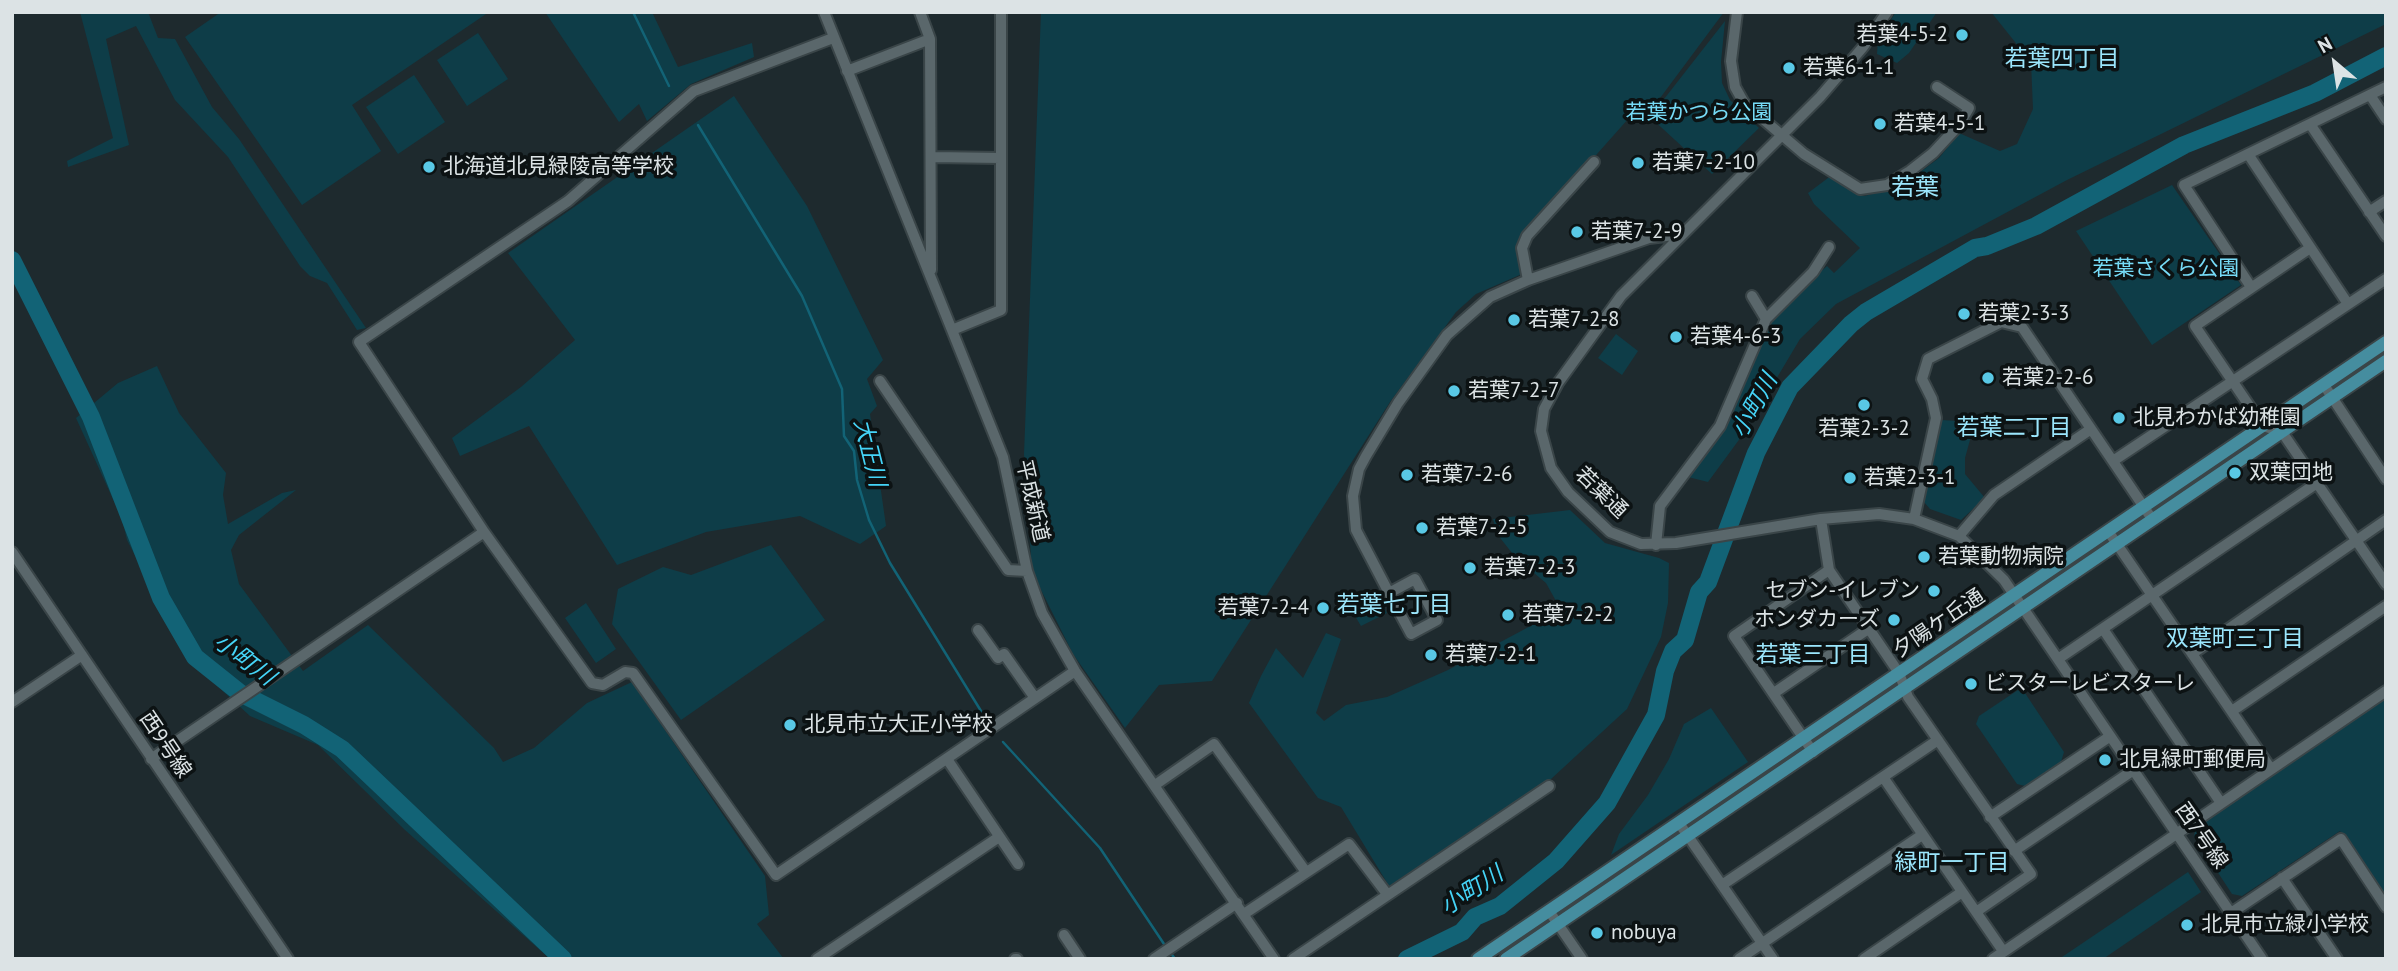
<!DOCTYPE html>
<meta charset="utf-8">
<style>
body{margin:0}
#map{position:relative;width:2398px;height:971px;overflow:hidden;background:#1e2a2e;font-family:"PT Sans",sans-serif}
canvas{display:block}
.frame{position:absolute;inset:0;border:14px solid #dce3e5;pointer-events:none}
.north{position:absolute;left:2300px;top:28px;width:70px;height:70px;-webkit-text-stroke:5px #0c1213;paint-order:stroke;rotate:331deg;font-size:19px;font-weight:700;line-height:28px;text-align:center;color:#dce3e5}
.north::after{content:'';display:block;margin:auto;width:24px;height:32px;background:#dce3e5;clip-path:polygon(50% 0,100% 100%,50% 72%,0 100%)}
</style>
<div id="map">
<canvas width="2398" height="971"></canvas>
<div class="frame"></div>
<div class="north">N</div>
</div>
<script>
const ctx = document.querySelector('canvas').getContext('2d');
ctx.lineJoin = 'round';
function fill(path, color) { ctx.fillStyle = color; ctx.fill(path, 'evenodd'); }
const poly = rows => new Path2D(rows.map(r => 'M' + r).join(''));
function trace(path, color, width, dash) { ctx.strokeStyle = color; ctx.lineWidth = width; ctx.lineCap = dash ? 'butt' : 'round'; ctx.setLineDash(dash || []); ctx.stroke(path); }
function label(font, color, halo, rows, align = 'center') {
  ctx.font = font + ' "PT Sans","Noto Sans JP",sans-serif'; ctx.lineWidth = 7; ctx.setLineDash([]); ctx.textBaseline = 'middle'; ctx.strokeStyle = halo; ctx.fillStyle = color; for (const [text, x, y, turn = 0] of rows) {
    ctx.save(); ctx.translate(x, y); ctx.rotate((+turn || 0) * Math.PI / 180); ctx.textAlign = isNaN(turn) ? turn : align; if (halo) ctx.strokeText(text, 0, 0); ctx.fillText(text, 0, 0); ctx.restore();
  }
}
fill(poly([
 [80,12,148,12,158,38,175,39,212,107,239,139,366,328,357,330,327,283,310,276,300,266,228,157,175,100,136,26,106,39,129,145,68,167,67,161,113,138],
 [221,12,489,12,352,105,381,151,302,205,185,37],
 [545,12,652,12,678,67,752,43,754,57,691,84,647,121,639,104,619,122],
 [1041,12,1724,12,1643,121,1629,118,1517,244,1522,274,1476,294,1456,312,1390,402,1212,681,1159,685,1125,728,1073,654,1032,572,1024,454],
 [1896,12,1937,12,1909,53,1897,63,1877,54,1878,39],
 [1991,12,2386,12,2386,24,2067,180,1836,304,1800,339,1744,433,1708,482,1688,477,1769,318,1827,266,1834,273,1860,248,1814,204,1808,193,1832,175,1846,188,1864,196,1885,191,1912,178,1939,158,1959,133,2000,151,2017,144,2033,109,2031,62],
 [1725,21,1721,62,1722,83,1730,100,1759,128,1712,174,1650,117],
 [478,33,508,79,467,106,437,60],
 [414,75,445,122,398,154,366,107],
 [734,96,807,206,883,360,867,379,877,406,870,414,886,526,860,544,800,516,706,532,617,565,529,426,460,456,452,438,521,387,575,340,508,253],
 [2172,185,2241,285,2152,345,2076,231],
 [1616,334,1638,351,1622,375,1598,358],
 [157,366,179,413,226,473,223,495,228,524,282,493,296,490,239,535,231,550,239,584,303,671,368,625,494,748,503,762,534,748,587,703,632,682,765,876,769,915,757,924,784,959,550,959,405,830,318,745,250,716,188,659,127,540,122,519,76,418,118,383],
 [1941,420,1975,422,1965,458,1965,474,1985,498,1961,520,1930,509,1924,502],
 [1570,510,1605,543,1659,558,1669,563,1668,603,1661,637,1627,709,1551,779,1389,886,1341,807,1318,798,1249,703,1261,676,1276,648,1303,678,1326,633,1341,639,1316,713,1324,721,1346,705,1387,697,1448,670,1553,614,1556,601,1546,583,1516,558,1497,534,1493,519],
 [771,545,825,620,681,720,612,624,618,589,663,567,691,575],
 [1374,589,1387,613,1361,626,1355,616],
 [586,603,616,649,596,663,565,618],
 [2018,690,2025,693,2064,752,2061,762,2025,786,2017,784,1976,724,1979,716],
 [2386,696,2386,898,2340,831,2242,896,2232,894,2194,836,2196,827],
 [1711,708,1748,762,1611,855,1619,834,1648,795,1669,759,1684,724],
 [2188,872,2201,892,2103,959,2059,959]
]), '#0e3d48');
trace(poly([
 [633,12,669,86],
 [698,125,802,296,842,389,844,436,854,451,857,480,869,520,890,563,981,711],
 [1003,742,1100,848,1166,947],
 [1170,952,1175,959]
]), '#126376', 2.5);
trace(poly([
 [12,260,91,417,161,598,195,657,240,693,304,725,342,749,563,959],
 [1407,959,1462,932,1475,917,1500,906,1556,861,1607,803,1656,715,1665,671,1673,651,1685,640,1699,592,1708,582,1756,453,1790,387,1851,324,1866,312,1975,248,1987,246,2036,226,2184,145,2315,93,2386,56]
]), '#126376', 18);
const minor = poly([
 [824,12,1003,457,1027,571,1042,613,1075,671,1274,959],
 [920,12,930,39,931,270],
 [1737,12,1731,61,1735,87,1744,103,1804,154,1860,189,1887,185,1910,171,1933,153,1959,125,1969,108,1937,87],
 [1887,12,1863,47,1820,97,1621,296,1558,383,1544,409,1541,431,1551,468,1568,492,1610,532,1641,544,1676,543,1821,519,1879,514,1914,519,1959,536,2004,580,2262,959],
 [833,38,694,91,568,201,359,342,484,532,592,683,603,685,625,672,633,673,776,875,1075,671],
 [847,71,930,39],
 [2370,95,2386,119],
 [2310,124,2386,236],
 [2248,154,2348,304],
 [932,157,1001,158],
 [2369,212,2386,201],
 [2310,248,2195,326,2263,426,2282,432,2386,584],
 [1528,280,1522,248,1527,236,1594,162],
 [2251,287,2184,185,2386,87],
 [1752,296,1766,319],
 [952,330,1001,310,1001,12],
 [880,381,1008,570,1027,571],
 [2324,385,2386,479],
 [2113,461,2386,279],
 [1821,519,1829,570,1899,673,1908,697,2031,874,1976,912],
 [1914,519,1936,418,1932,399,1922,379,1928,359,2001,322,2022,327,2152,519],
 [2108,531,2271,769],
 [1959,536,1994,495,2091,429],
 [1656,545,1660,506,1720,426,1766,319,1813,272,1829,247],
 [12,552,288,959],
 [1415,579,1437,620,1411,634,1389,593,1415,579],
 [1389,593,1356,530,1353,496,1359,469,1366,456,1398,403,1447,335,1490,297,1528,280,1649,238,1683,234],
 [2103,629,2221,803],
 [978,630,998,658,1004,654,1035,698],
 [2192,654,2386,520],
 [2058,659,2317,483],
 [1774,693,1868,629],
 [12,702,82,655],
 [2232,711,2386,606],
 [1813,752,1734,636,1829,570],
 [151,759,484,532],
 [947,759,1018,864],
 [1883,777,2003,951],
 [1155,785,1214,744,1306,872],
 [1990,817,2109,737],
 [1679,823,1773,959],
 [2014,851,2132,771],
 [2282,878,2337,959],
 [1722,885,1938,740],
 [1549,911,1582,959],
 [2231,913,2341,839,2386,907],
 [1244,914,1349,844,1387,894],
 [1064,935,1080,959],
 [817,959,999,837],
 [1015,959,1017,959],
 [1154,959,1237,903],
 [1293,959,1549,786],
 [1739,959,1922,835],
 [1864,959,1962,892],
 [1993,959,2386,691]
]);
const major = poly([
 [1478,959,2386,342],
 [1506,959,2386,361]
]);
trace(minor, '#3a4548', 14);
trace(major, '#3a4548', 16);
trace(minor, '#5a676b', 10);
trace(major, '#458d9f', 12);
for (const [x, y, r, color] of [
 [1962,35,7,"#59c8e5"],
 [1789,68,7,"#59c8e5"],
 [1880,124,7,"#59c8e5"],
 [1638,163,7,"#59c8e5"],
 [429,167,7,"#59c8e5"],
 [1577,232,7,"#59c8e5"],
 [1964,314,7,"#59c8e5"],
 [1514,320,7,"#59c8e5"],
 [1676,337,7,"#59c8e5"],
 [1988,378,7,"#59c8e5"],
 [1454,391,7,"#59c8e5"],
 [1864,405,7,"#59c8e5"],
 [2119,418,7,"#59c8e5"],
 [2235,473,7,"#59c8e5"],
 [1407,475,7,"#59c8e5"],
 [1850,478,7,"#59c8e5"],
 [1422,528,7,"#59c8e5"],
 [1924,557,7,"#59c8e5"],
 [1470,568,7,"#59c8e5"],
 [1934,591,7,"#59c8e5"],
 [1323,608,7,"#59c8e5"],
 [1508,615,7,"#59c8e5"],
 [1894,620,7,"#59c8e5"],
 [1431,655,7,"#59c8e5"],
 [1971,684,7,"#59c8e5"],
 [790,725,7,"#59c8e5"],
 [2105,760,7,"#59c8e5"],
 [2187,925,7,"#59c8e5"],
 [1597,933,7,"#59c8e5"]
]) { const dot = new Path2D(); dot.arc(x, y, r, 0, 2 * Math.PI); ctx.fillStyle = color; ctx.fill(dot); trace(dot, '#0c1213', 2.5); }
label('21px', '#dce3e5', '#0c1213', [
 ["若葉4-5-2",1948,35,"right"],
 ["若葉6-1-1",1803,68],
 ["若葉4-5-1",1894,124],
 ["若葉7-2-10",1652,163],
 ["北海道北見緑陵高等学校",443,167],
 ["若葉7-2-9",1591,232],
 ["若葉2-3-3",1978,314],
 ["若葉7-2-8",1528,320],
 ["若葉4-6-3",1690,337],
 ["若葉2-2-6",2002,378],
 ["若葉7-2-7",1468,391],
 ["北見わかば幼稚園",2133,418],
 ["若葉2-3-2",1864,429,"center"],
 ["双葉団地",2249,473],
 ["若葉7-2-6",1421,475],
 ["若葉2-3-1",1864,478],
 ["若葉7-2-5",1436,528],
 ["若葉動物病院",1938,557],
 ["若葉7-2-3",1484,568],
 ["セブン-イレブン",1920,591,"right"],
 ["若葉7-2-4",1309,608,"right"],
 ["若葉7-2-2",1522,615],
 ["ホンダカーズ",1880,620,"right"],
 ["若葉7-2-1",1445,655],
 ["ビスターレビスターレ",1985,684],
 ["北見市立大正小学校",804,725],
 ["北見緑町郵便局",2119,760],
 ["北見市立緑小学校",2201,925],
 ["nobuya",1611,933]
], 'left');
label('21px', '#76dbf7', '#0c1213', [
 ["若葉かつら公園",1699,113],
 ["若葉さくら公園",2166,269]
]);
label('21px', '#dce3e5', '#0c1213', [
 ["若葉通",1601,493,44],
 ["平成新道",1032,501,77],
 ["夕陽ケ丘通",1939,624,-34],
 ["西9号線",165,745,56],
 ["西7号線",2201,836,55]
]);
label('23px', '#9be6fc', '#0c1213', [
 ["若葉四丁目",2062,59],
 ["若葉二丁目",2014,428],
 ["若葉七丁目",1394,605],
 ["双葉町三丁目",2235,639],
 ["若葉三丁目",1813,655],
 ["緑町一丁目",1952,863]
]);
label('italic 23px', '#45d4f7', '#0c1213', [
 ["小町川",1755,406,-61],
 ["大正川",869,453,76],
 ["小町川",244,660,37],
 ["小町川",1472,891,-33]
]);
label('24px', '#9be6fc', '#0c1213', [
 ["若葉",1915,188]
]);
</script>
